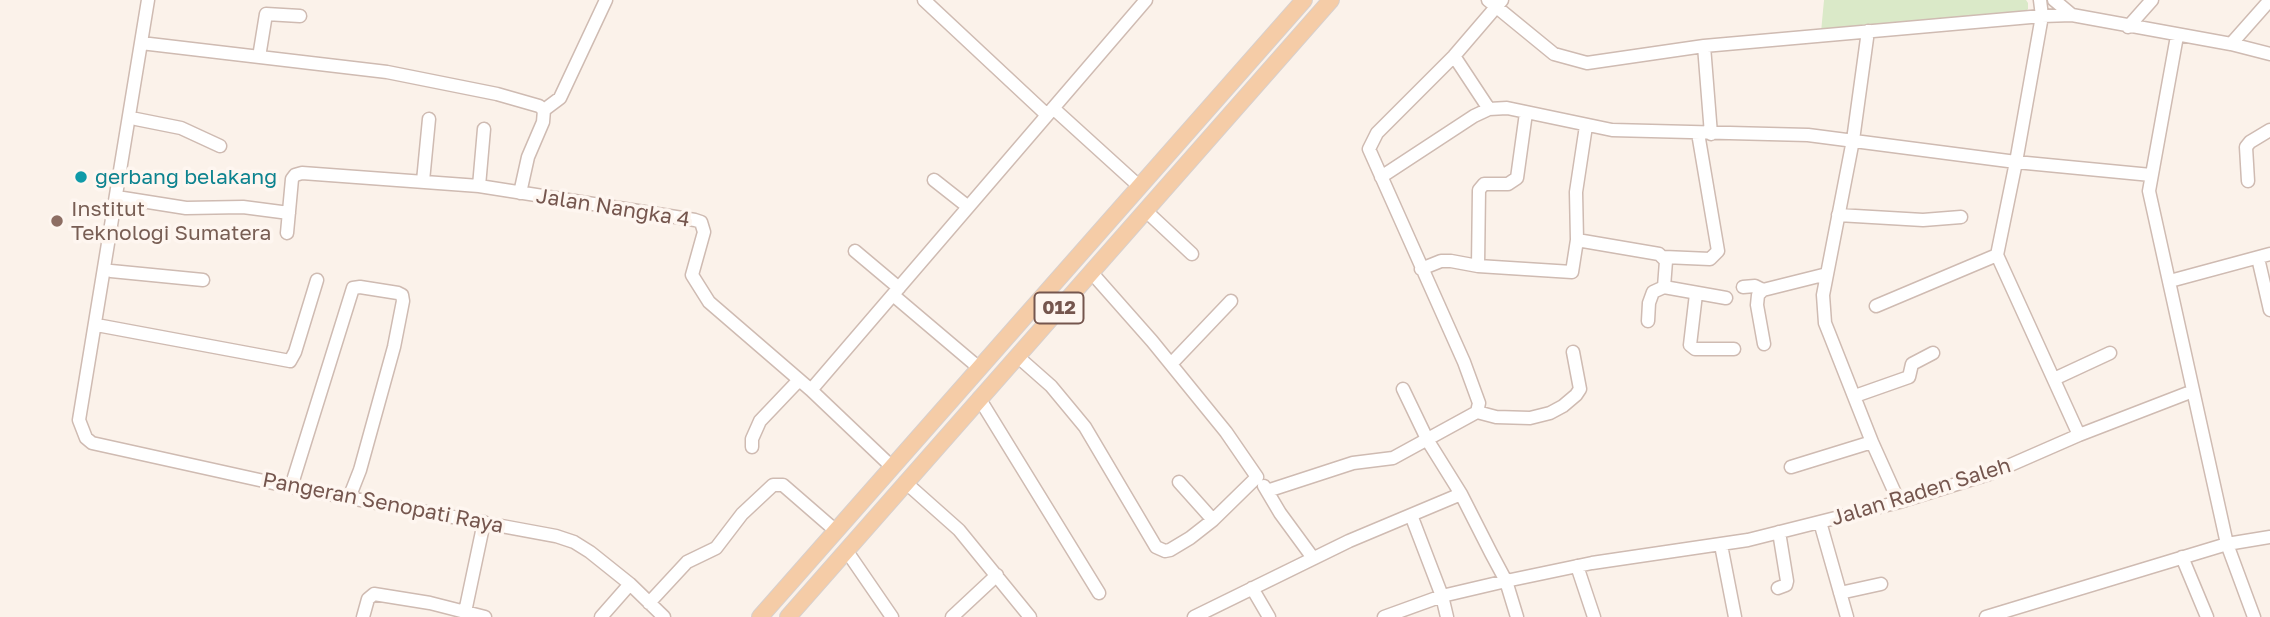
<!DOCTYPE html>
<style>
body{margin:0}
canvas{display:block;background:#fbf2ea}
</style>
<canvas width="2270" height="617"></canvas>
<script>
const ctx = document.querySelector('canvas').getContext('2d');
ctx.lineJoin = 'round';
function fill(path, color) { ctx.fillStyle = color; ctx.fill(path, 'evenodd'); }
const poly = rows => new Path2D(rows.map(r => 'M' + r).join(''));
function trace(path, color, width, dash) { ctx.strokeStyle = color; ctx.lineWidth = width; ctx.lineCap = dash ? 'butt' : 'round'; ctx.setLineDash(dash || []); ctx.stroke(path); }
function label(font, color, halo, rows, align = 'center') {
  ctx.font = font + ' "Golos Text",sans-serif'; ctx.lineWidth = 7; ctx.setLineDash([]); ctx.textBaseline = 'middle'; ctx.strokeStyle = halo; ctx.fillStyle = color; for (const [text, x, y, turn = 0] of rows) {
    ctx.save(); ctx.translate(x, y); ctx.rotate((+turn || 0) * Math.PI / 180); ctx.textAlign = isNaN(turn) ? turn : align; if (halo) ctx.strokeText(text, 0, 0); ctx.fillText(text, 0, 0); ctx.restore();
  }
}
fill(poly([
 [1824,0,2026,0,2028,3,2028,9,2023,14,1821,32]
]), '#dae9c8');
const minor = poly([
 [148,0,79,420,86,438,92,443,291,487,556,536,574,542,590,552,630,584,664,617],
 [924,0,1047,115],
 [1488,0,1554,54,1587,63,1704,46,2042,16,2072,15,2231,44,2270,54],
 [2040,0,2042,16,2016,162,1997,255,2079,435],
 [2054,0,2072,15],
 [2128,27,2152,0],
 [1868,31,1853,140,1823,295,1825,323,1829,333,1872,442,1899,502],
 [2177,36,2149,191,2227,544,2254,617],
 [141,43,387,72,497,94,539,106,544,110,543,122,528,157,520,193],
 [2231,44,2270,0],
 [1704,46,1711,134],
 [1454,56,1489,109],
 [259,57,266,14,300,16],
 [1053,108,1140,187],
 [544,110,560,98,606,0],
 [136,119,181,128,220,146],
 [1381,177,1474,116,1489,109,1507,108,1612,130,1808,135,2016,162,2151,175],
 [934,180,967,206],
 [423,181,429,119],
 [2248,181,2246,147,2250,142,2270,130],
 [479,186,484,129],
 [123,198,186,208,243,207,289,213],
 [1146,211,1192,254],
 [1838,215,1923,220,1961,217],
 [287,233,292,179,295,175,302,173,479,186,695,220,701,222,704,232,692,275,709,302,811,390,892,467],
 [1577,240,1659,254,1666,261,1664,287,1726,298],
 [855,251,899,288],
 [1664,257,1710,259,1718,251,1698,133],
 [2258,258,2270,310],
 [1478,266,1479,190,1484,184,1508,184,1517,178,1526,113],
 [1421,269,1441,261,1451,261,1478,266,1572,272,1577,240,1576,192,1586,126],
 [111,271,203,280],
 [1091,272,1152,341,1226,432,1257,477,1213,520,1179,482],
 [2170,281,2270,254],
 [1743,287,1755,286,1763,290,1827,274],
 [1763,290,1758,295,1757,305,1764,344],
 [1696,294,1690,345,1695,349,1734,349],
 [893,295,978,367],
 [1876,306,1997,255],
 [1648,321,1649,303,1653,292,1664,287],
 [102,326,290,361,295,352,317,280],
 [1017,356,1051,386,1085,427,1156,547,1165,551,1170,550,1190,538,1213,520],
 [1171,364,1231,301],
 [2054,379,2110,353],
 [1403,389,1428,441,1461,494,1491,553,1506,581,1517,617],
 [811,390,1146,0],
 [1855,396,1909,377,1912,364,1933,353],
 [979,398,1099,593],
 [1477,412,1496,417,1530,418,1550,413,1563,406,1576,395,1580,389,1573,352],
 [752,447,752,439,760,421,799,380],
 [1791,467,1872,442],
 [905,482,959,530,1030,617],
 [1264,486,1280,513,1313,558],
 [291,487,353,288,360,287,398,293,402,295,403,301,394,347,360,470,349,498],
 [1267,491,1353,463,1393,458,1477,412,1479,403,1464,362,1369,149,1377,133,1454,56,1502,0],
 [1411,515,1442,596,1447,617],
 [1820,522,1847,617],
 [1721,545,1735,617],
 [846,550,892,617],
 [2182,557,2207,617],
 [1577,566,1594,617],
 [1252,588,1269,617],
 [1778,588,1786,585,1787,581,1779,532],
 [1840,593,1881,584],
 [649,603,687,562,716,548,742,514,773,485,783,485,836,531],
 [465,612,484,522],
 [363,617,368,599,374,594,430,603,485,617],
 [601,617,630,584],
 [952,617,997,575],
 [1194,617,1349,541,1461,494],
 [1384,617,1442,596,1506,581,1592,563,1748,540,1899,502,1992,473,2079,435,2193,391],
 [1986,617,2227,544,2270,537]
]);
const major = poly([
 [760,617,1304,0],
 [788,617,1331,0]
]);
trace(minor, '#cfbbb2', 15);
trace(major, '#d8d0cd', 18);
trace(minor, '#fff', 12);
trace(major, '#f5cca7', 16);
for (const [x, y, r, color] of [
 [81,177,7,"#0f9aa8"],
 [57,221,7,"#8d6e63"]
]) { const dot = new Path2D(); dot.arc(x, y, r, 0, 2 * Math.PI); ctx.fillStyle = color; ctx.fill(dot); trace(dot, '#fef6f0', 2.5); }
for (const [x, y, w] of [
 [1059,308,49]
]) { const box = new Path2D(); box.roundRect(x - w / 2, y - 15.5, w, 31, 5); ctx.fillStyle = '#fef6f0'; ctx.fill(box); trace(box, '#75564e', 2); }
label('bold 19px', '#75564e', null, [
 ["012",1059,308]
]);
label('21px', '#0d838f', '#fef6f0', [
 ["gerbang belakang",95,177]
], 'left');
label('21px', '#75564e', '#fef6f0', [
 ["Jalan Nangka 4",613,208,9],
 ["Jalan Raden Saleh",1921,492,-17],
 ["Pangeran Senopati Raya",383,503,11]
]);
label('21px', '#785e54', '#fef6f0', [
 ["Institut",71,209],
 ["Teknologi Sumatera",71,233]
], 'left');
</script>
